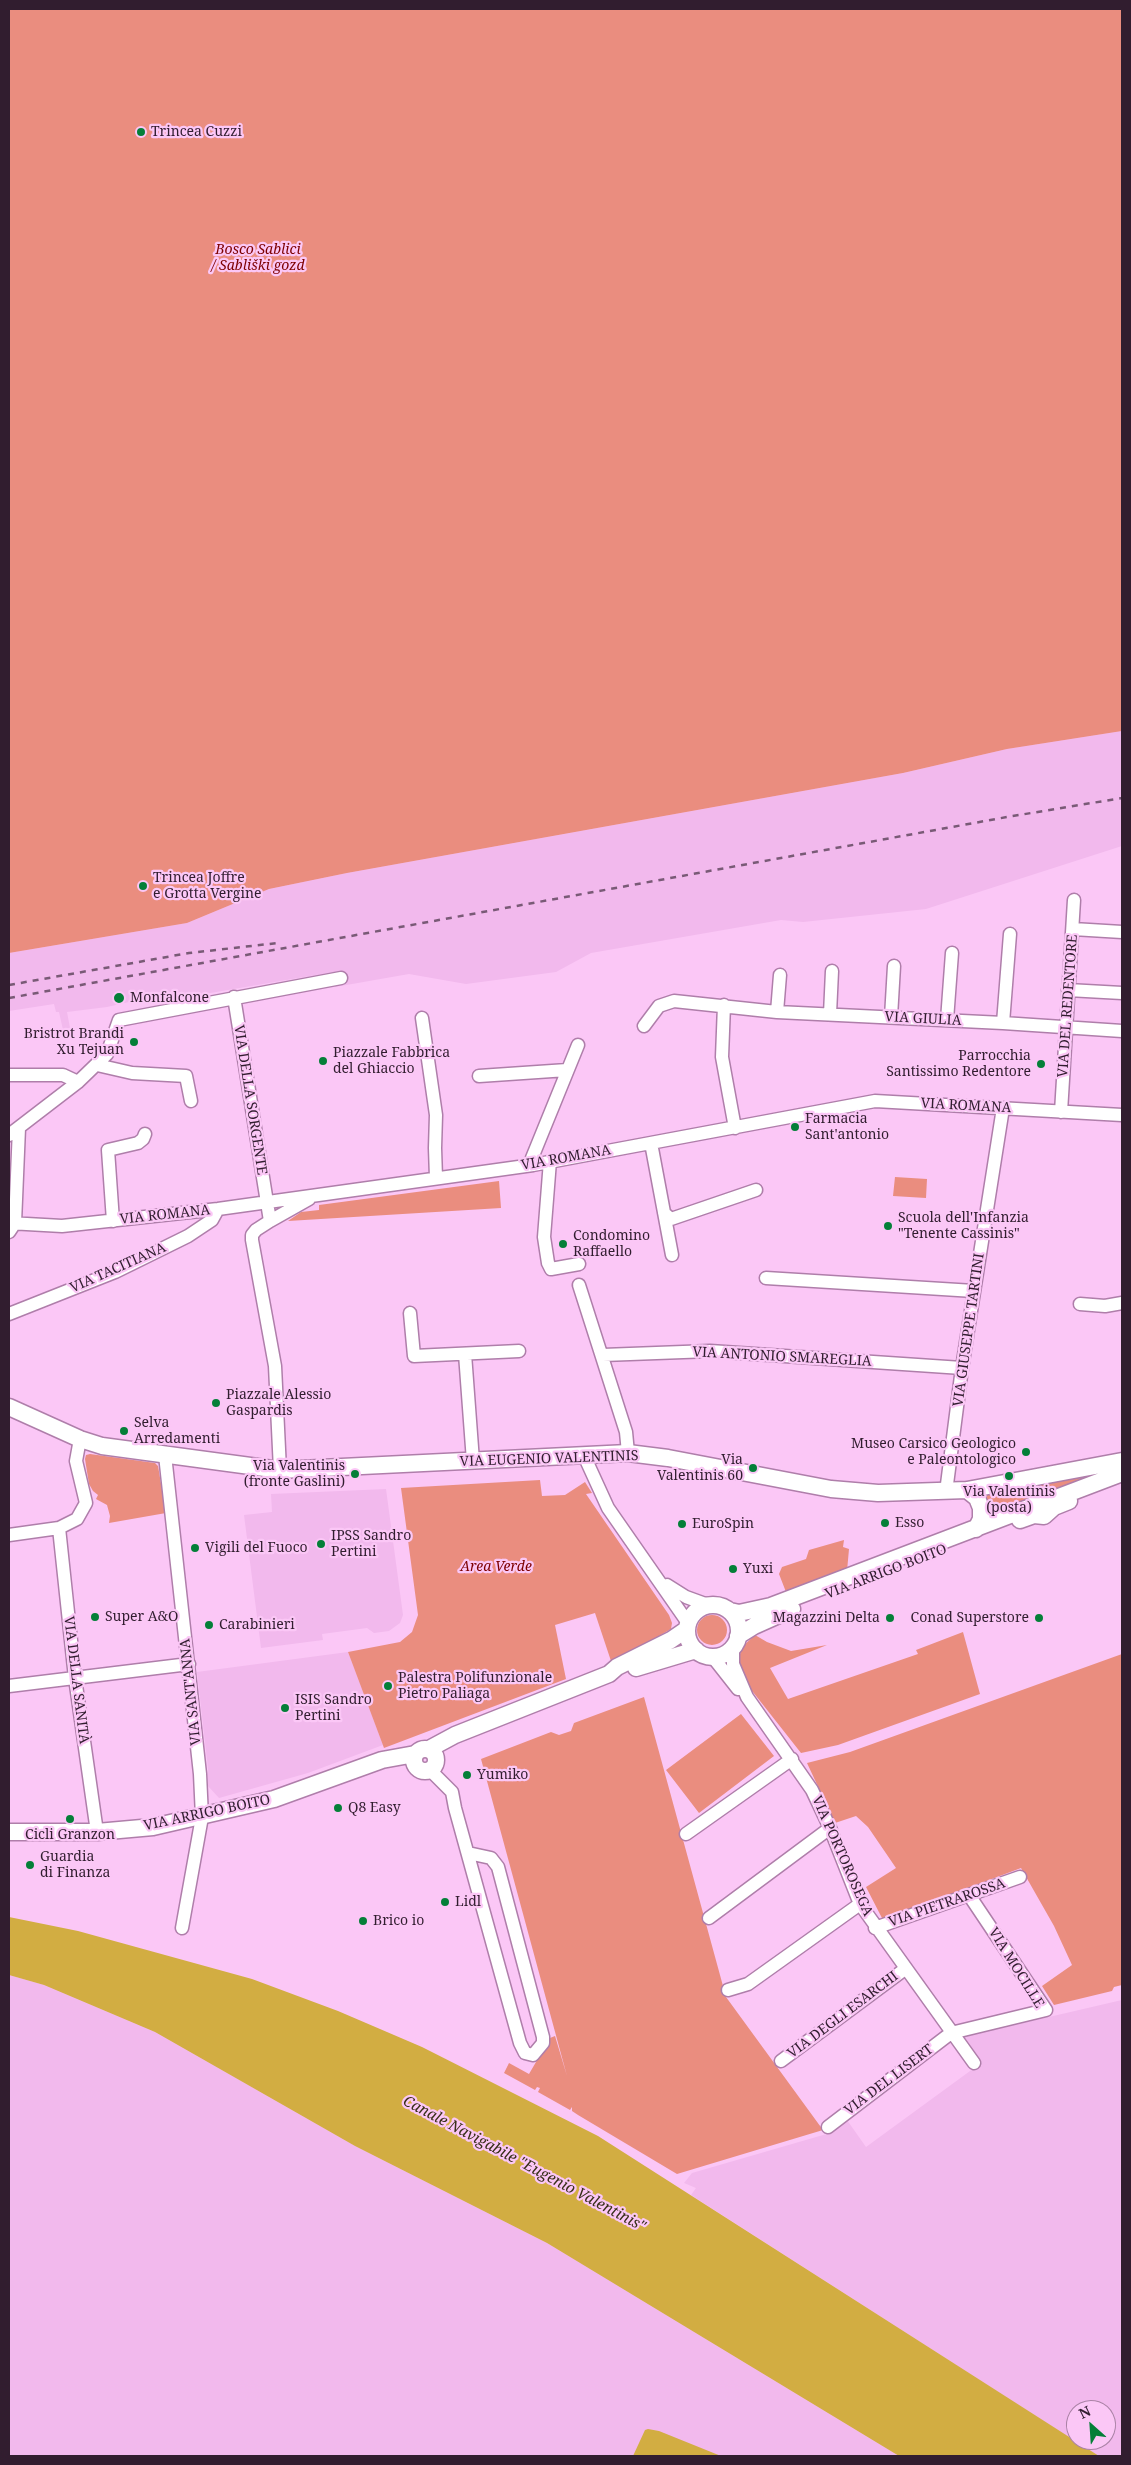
<!DOCTYPE html>
<meta charset="utf-8">
<style>
body{margin:0}
#map{position:relative;width:1131px;height:2465px;overflow:hidden;background:#fbc7f6;font-family:"Noto Serif",serif}
canvas{display:block}
.frame{position:absolute;inset:0;border:10px solid #311d2f;pointer-events:none}
.north{position:absolute;left:1066px;top:2400px;width:50px;height:50px;box-sizing:border-box;background:#fbc7f6;border:1px solid #aa83a6;border-radius:50%;rotate:334deg;font-size:14px;font-weight:700;line-height:20px;text-align:center;color:#311d2f}
.north::after{content:'';display:block;margin:auto;width:18px;height:22px;background:#047f38;clip-path:polygon(50% 0,100% 100%,50% 72%,0 100%)}
</style>
<div id="map">
<canvas width="1131" height="2465"></canvas>
<div class="frame"></div>
<div class="north">N</div>
</div>
<script>
const ctx = document.querySelector('canvas').getContext('2d');
ctx.lineJoin = 'round';
function fill(path, color) { ctx.fillStyle = color; ctx.fill(path, 'evenodd'); }
const poly = rows => new Path2D(rows.map(r => 'M' + r).join(''));
function trace(path, color, width, dash) { ctx.strokeStyle = color; ctx.lineWidth = width; ctx.lineCap = dash ? 'butt' : 'round'; ctx.setLineDash(dash || []); ctx.stroke(path); }
function label(font, color, halo, rows, align = 'center') {
  ctx.font = font + ' "Noto Serif",serif'; ctx.lineWidth = 4.5; ctx.setLineDash([]); ctx.textBaseline = 'middle'; ctx.strokeStyle = halo; ctx.fillStyle = color; for (const [text, x, y, turn = 0] of rows) {
    ctx.save(); ctx.translate(x, y); ctx.rotate((+turn || 0) * Math.PI / 180); ctx.textAlign = isNaN(turn) ? turn : align; if (halo) ctx.strokeText(text, 0, 0); ctx.fillText(text, 0, 0); ctx.restore();
  }
}
fill(poly([
 [1122,731,1122,846,926,909,803,922,781,920,591,953,556,972,466,984,409,974,335,987,333,972,152,1003,151,997,107,1007,67,1012,70,1028,63,1030,59,1012,56,1012,54,1004,9,1011,9,953,187,923,269,889,347,873,903,773,1007,749],
 [386,1489,403,1615,400,1623,389,1631,374,1633,367,1628,322,1634,323,1640,261,1648,244,1515,272,1512,271,1494],
 [348,1652,383,1745,308,1773,219,1798,208,1786,208,1769,197,1672],
 [9,1975,44,1985,155,2032,355,2146,547,2243,899,2456,9,2456],
 [1122,2000,1122,2456,1098,2456,691,2195,696,2188,684,2183,692,2173,830,2133,847,2120,866,2147,981,2063,963,2037],
 [1076,2410,1106,2410,1106,2440,1076,2440]
]), '#f2b9ed');
fill(poly([
 [9,9,1122,9,1122,731,1007,749,903,773,347,873,269,889,187,923,9,953],
 [895,1177,927,1179,926,1198,893,1196],
 [499,1181,501,1208,288,1221,301,1212,319,1210,319,1205],
 [90,1454,155,1463,158,1466,166,1513,109,1523,110,1516,107,1505,96,1499,98,1495,93,1491,89,1484,85,1459,86,1455],
 [1095,1473,1096,1474,1048,1494,1039,1495,1036,1484],
 [540,1480,542,1496,565,1495,585,1482,592,1493,586,1494,669,1615,672,1623,671,1629,635,1650,611,1661,595,1613,555,1625,566,1679,384,1748,348,1652,400,1642,412,1632,418,1615,401,1488],
 [1024,1486,1030,1493,1031,1498,992,1514,988,1502,983,1495],
 [844,1540,843,1547,849,1549,847,1571,786,1592,779,1574,782,1567,806,1559,809,1550],
 '697 1630a15 15 0 1 1 30 0a15 15 0 1 1-30 0Z',
 [963,1632,980,1694,838,1745,801,1753,749,1687,739,1663,739,1657,743,1646,755,1635,767,1642,791,1651,827,1645,770,1668,788,1699,918,1654,916,1650],
 [1122,1654,1122,1985,1114,1987,1112,1991,1054,2005,1042,1986,1072,1965,1054,1926,1021,1868,883,1920,866,1887,896,1868,868,1827,856,1816,835,1823,807,1763,850,1752],
 [644,1697,726,1997,823,2130,677,2174,578,2115,572,2111,572,2107,570,2110,538,2092,540,2088,537,2087,535,2090,504,2073,509,2063,529,2074,550,2038,555,2036,567,2076,481,1759,551,1732,559,1735,571,1731,574,1723],
 [741,1714,774,1756,699,1813,666,1770]
]), '#ea8d7f');
fill(poly([
 [9,1917,78,1931,252,1979,338,2011,422,2047,598,2136,1099,2456,899,2456,547,2243,355,2146,155,2032,44,1985,9,1975],
 [648,2429,659,2431,721,2456,633,2456,645,2430]
]), '#d2ad42');
const minor = poly([
 [1073,929,1122,932],
 [1068,990,1122,993],
 [234,997,270,1221,256,1230,252,1235,252,1240,275,1366,280,1470],
 [724,1005,722,1057,735,1128],
 [777,1012,780,975],
 [830,1014,832,971],
 [891,1017,894,966],
 [422,1018,436,1115,435,1148,436,1178],
 [947,1020,952,953],
 [1003,1023,1010,934],
 [644,1026,659,1006,674,1001,777,1012,1003,1023,1122,1031],
 [97,1065,132,1073,186,1076,191,1101],
 [9,1075,63,1075,78,1082],
 [479,1076,567,1070],
 [1061,1112,1074,900],
 [9,1135,78,1082,107,1054,119,1020,341,978],
 [651,1143,672,1255],
 [550,1161,544,1237,548,1263,551,1269,579,1264],
 [533,1165,532,1158,578,1045],
 [664,1213,671,1219,756,1190],
 [113,1221,108,1150,138,1143,143,1139,145,1134],
 [270,1221,309,1199],
 [9,1223,62,1226,218,1209,533,1165,875,1101,1122,1115],
 [9,1232,15,1223,19,1128],
 [766,1278,974,1291],
 [579,1285,626,1432,628,1453],
 [1080,1304,1105,1306,1122,1303],
 [410,1313,414,1356,519,1351],
 [9,1314,115,1272,188,1236,212,1220,218,1209],
 [465,1354,473,1461],
 [603,1355,710,1351,962,1368],
 [165,1455,200,1774,202,1817,182,1928],
 [586,1455,587,1462,608,1508,688,1623],
 [946,1492,962,1368,1003,1108],
 [59,1528,75,1678,97,1832],
 [9,1535,59,1528,77,1519,86,1503,76,1461,80,1439],
 [667,1585,686,1597,708,1605],
 [733,1646,733,1664,747,1697,812,1790,830,1828,860,1904,974,2063],
 [712,1656,738,1689],
 [9,1686,189,1664],
 [430,1770,452,1792,455,1808,520,2043,525,2053,533,2055,543,2043,543,2037,498,1867,491,1858,468,1853],
 [686,1834,792,1759],
 [709,1918,830,1828],
 [875,1928,1020,1877],
 [728,1990,748,1984,860,1904],
 [781,2061,905,1969],
 [828,2127,951,2033,1046,2010,969,1895]
]);
const major = poly([
 [9,1407,80,1439,102,1446,280,1470,628,1453,668,1458,831,1489,878,1493,967,1490,1122,1461],
 [967,1490,977,1498,981,1508,981,1519,976,1529],
 [1020,1520,1034,1515,1044,1516,1054,1507,1069,1501],
 '687 1631a26 26 0 1 1 52 0a26 26 0 1 1-52 0Z',
 [730,1611,739,1613,771,1606,1031,1507,1040,1499,1051,1500,1122,1473],
 [738,1636,754,1626,792,1609],
 [636,1668,696,1650],
 '414 1760a11 11 0 1 1 22 0a11 11 0 1 1-22 0Z',
 [429,1749,455,1735,609,1674,617,1667,671,1640,687,1629],
 [9,1832,97,1832,153,1827,274,1799,382,1760,415,1754]
]);
trace(minor, '#af7eaa', 15);
trace(major, '#af7eaa', 19);
trace(minor, '#fff', 12);
trace(major, '#fff', 16);
trace(poly([
 [9,985,189,953,278,943],
 [9,998,1007,817,1122,798]
]), '#795a76', 2.5, [6, 6]);
for (const [x, y, r, color] of [
 [141,132,5,"#047f38"],
 [143,886,5,"#047f38"],
 [119,998,6,"#047f38"],
 [134,1042,5,"#047f38"],
 [323,1061,5,"#047f38"],
 [1041,1064,5,"#047f38"],
 [795,1127,5,"#047f38"],
 [888,1226,5,"#047f38"],
 [563,1244,5,"#047f38"],
 [216,1403,5,"#047f38"],
 [124,1431,5,"#047f38"],
 [1026,1452,5,"#047f38"],
 [753,1468,5,"#047f38"],
 [355,1474,5,"#047f38"],
 [1009,1476,5,"#047f38"],
 [885,1523,5,"#047f38"],
 [682,1524,5,"#047f38"],
 [321,1544,5,"#047f38"],
 [195,1548,5,"#047f38"],
 [733,1569,5,"#047f38"],
 [95,1617,5,"#047f38"],
 [890,1618,5,"#047f38"],
 [1039,1618,5,"#047f38"],
 [209,1625,5,"#047f38"],
 [388,1686,5,"#047f38"],
 [285,1708,5,"#047f38"],
 [467,1775,5,"#047f38"],
 [338,1808,5,"#047f38"],
 [70,1819,5,"#047f38"],
 [30,1865,5,"#047f38"],
 [445,1902,5,"#047f38"],
 [363,1921,5,"#047f38"]
]) { const dot = new Path2D(); dot.arc(x, y, r, 0, 2 * Math.PI); ctx.fillStyle = color; ctx.fill(dot); trace(dot, '#fbc7f6', 2); }
label('14px', '#311d2f', '#fbc7f6', [
 ["Trincea Cuzzi",151,132],
 ["Trincea Joffre",153,878],
 ["e Grotta Vergine",153,894],
 ["Monfalcone",130,998],
 ["Bristrot Brandi",124,1034,"right"],
 ["Xu Tejuan",124,1050,"right"],
 ["Piazzale Fabbrica",333,1053],
 ["del Ghiaccio",333,1069],
 ["Parrocchia",1031,1056,"right"],
 ["Santissimo Redentore",1031,1072,"right"],
 ["Farmacia",805,1119],
 ["Sant'antonio",805,1135],
 ["Scuola dell'Infanzia",898,1218],
 ["\"Tenente Cassinis\"",898,1234],
 ["Condomino",573,1236],
 ["Raffaello",573,1252],
 ["Piazzale Alessio",226,1395],
 ["Gaspardis",226,1411],
 ["Selva",134,1423],
 ["Arredamenti",134,1439],
 ["Museo Carsico Geologico",1016,1444,"right"],
 ["e Paleontologico",1016,1460,"right"],
 ["Via",743,1460,"right"],
 ["Valentinis 60",743,1476,"right"],
 ["Via Valentinis",345,1466,"right"],
 ["(fronte Gaslini)",345,1482,"right"],
 ["Via Valentinis",1009,1492,"center"],
 ["(posta)",1009,1508,"center"],
 ["Esso",895,1523],
 ["EuroSpin",692,1524],
 ["IPSS Sandro",331,1536],
 ["Pertini",331,1552],
 ["Vigili del Fuoco",205,1548],
 ["Yuxi",743,1569],
 ["Super A&O",105,1617],
 ["Magazzini Delta",880,1618,"right"],
 ["Conad Superstore",1029,1618,"right"],
 ["Carabinieri",219,1625],
 ["Palestra Polifunzionale",398,1678],
 ["Pietro Paliaga",398,1694],
 ["ISIS Sandro",295,1700],
 ["Pertini",295,1716],
 ["Yumiko",477,1775],
 ["Q8 Easy",348,1808],
 ["Cicli Granzon",70,1835,"center"],
 ["Guardia",40,1857],
 ["di Finanza",40,1873],
 ["Lidl",455,1902],
 ["Brico io",373,1921]
], 'left');
label('italic 14px', '#7d0000', '#fbc7f6', [
 ["Bosco Sablici",258,250],
 ["/ Sabliški gozd",258,266],
 ["Area Verde",496,1567]
]);
label('14px', '#311d2f', '#fbc7f6', [
 ["VIA DEL REDENTORE",1068,1006,-86],
 ["VIA GIULIA",923,1019,3],
 ["VIA DELLA SORGENTE",250,1100,81],
 ["VIA ROMANA",966,1106,3],
 ["VIA ROMANA",566,1158,-10],
 ["VIA ROMANA",165,1215,-6],
 ["VIA TACITIANA",118,1268,-24],
 ["VIA GIUSEPPE TARTINI",969,1330,-82],
 ["VIA ANTONIO SMAREGLIA",782,1357,3],
 ["VIA EUGENIO VALENTINIS",549,1459,-2],
 ["VIA ARRIGO BOITO",886,1572,-21],
 ["VIA DELLA SANITÀ",76,1680,83],
 ["VIA SANT'ANNA",191,1692,-96],
 ["VIA ARRIGO BOITO",207,1813,-12],
 ["VIA PORTOROSEGA",842,1856,66],
 ["VIA PIETRAROSSA",947,1903,-19],
 ["VIA MOCILLE",1016,1968,58],
 ["VIA DEGLI ESARCHI",843,2015,-37],
 ["VIA DEL LISERT",889,2080,-37]
]);
label('italic 15px', '#383019', '#fbc7f6', [
 ["Canale Navigabile \"Eugenio Valentinis\"",524,2164,28]
]);
</script>
